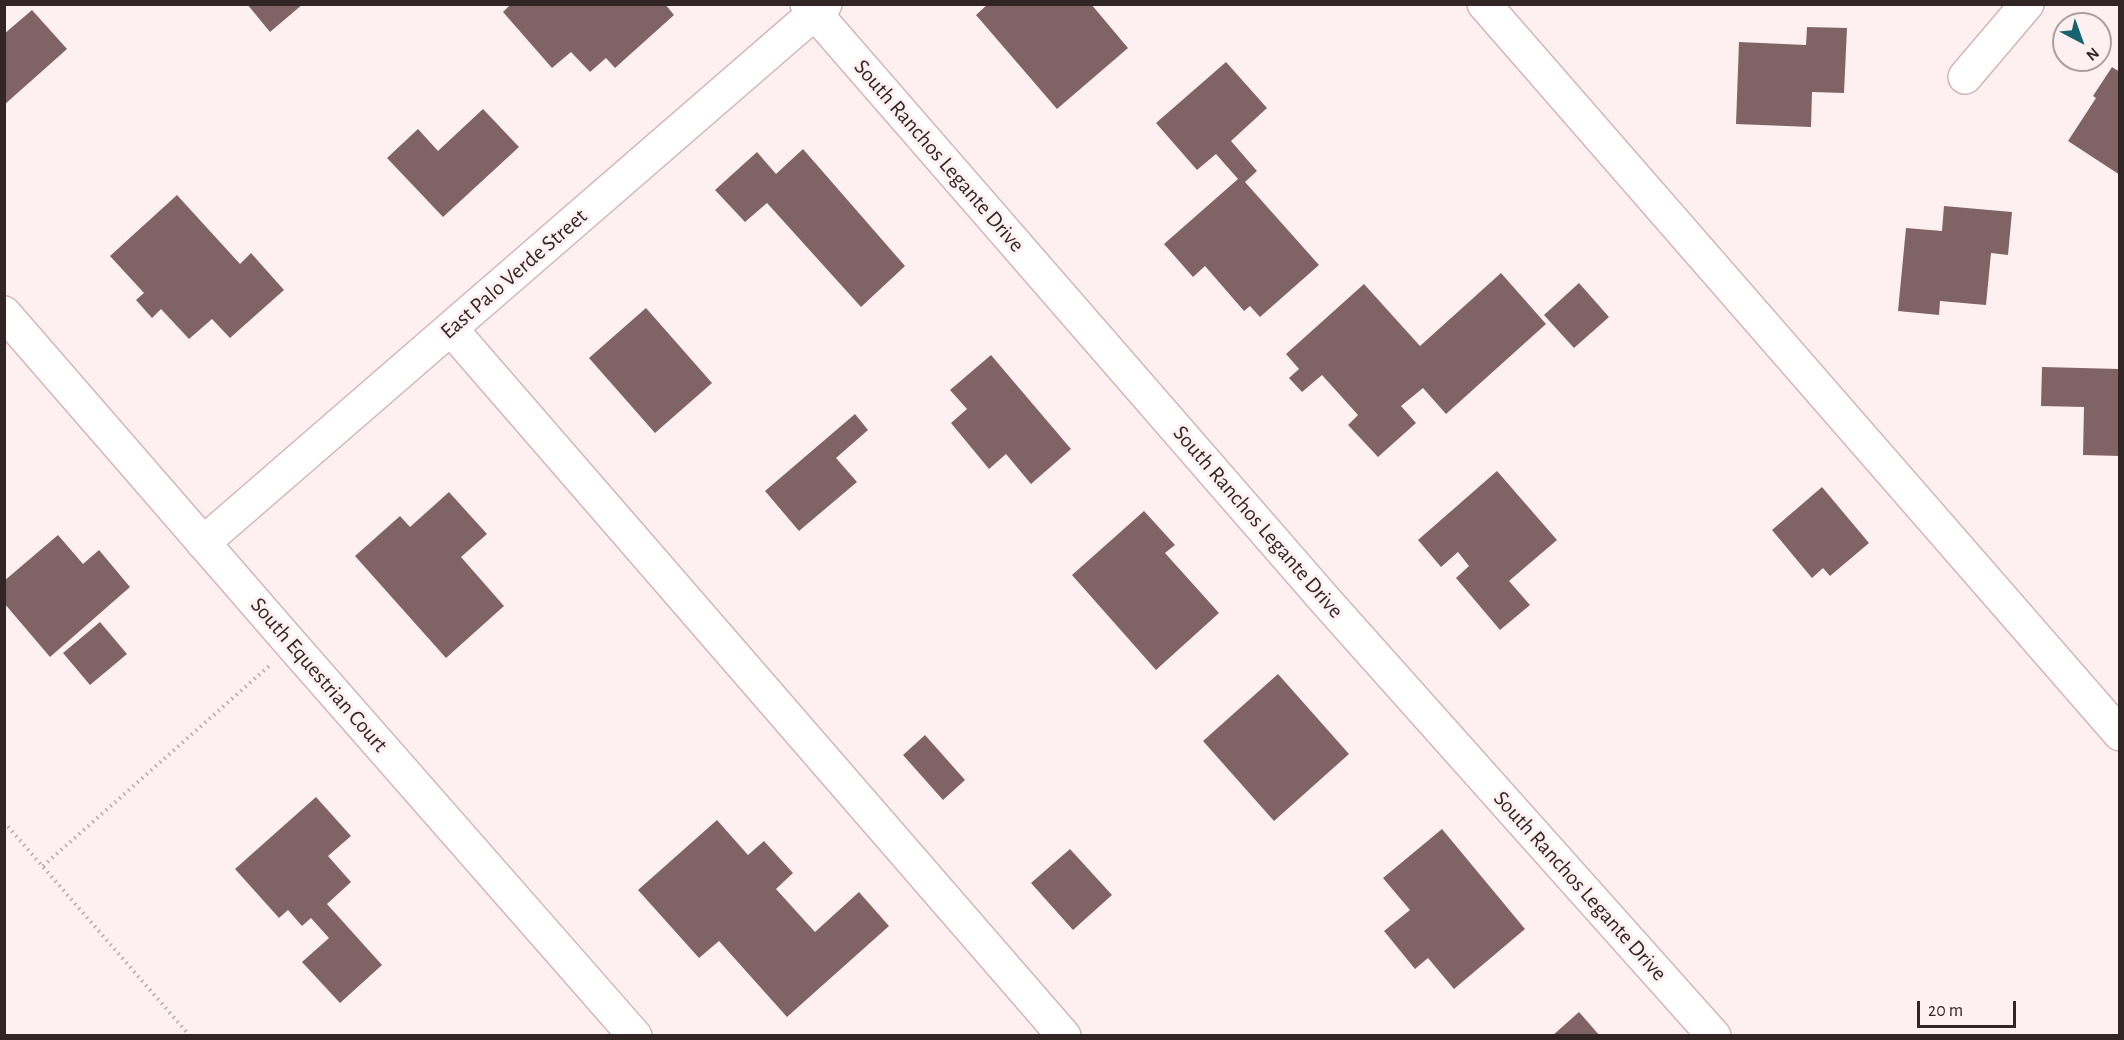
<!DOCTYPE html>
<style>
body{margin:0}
#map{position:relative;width:2124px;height:1040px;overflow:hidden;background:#fef0f0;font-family:"Alegreya Sans",sans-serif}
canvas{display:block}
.frame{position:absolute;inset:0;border:6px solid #312525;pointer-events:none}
.north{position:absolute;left:2052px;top:12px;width:60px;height:60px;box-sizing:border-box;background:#fef0f0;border:2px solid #ac9f9f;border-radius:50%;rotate:139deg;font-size:16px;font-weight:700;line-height:24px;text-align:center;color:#312525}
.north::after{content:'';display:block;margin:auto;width:21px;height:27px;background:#17636f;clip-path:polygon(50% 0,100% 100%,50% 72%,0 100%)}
.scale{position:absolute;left:1917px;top:1001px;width:99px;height:27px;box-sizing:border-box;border:3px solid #312525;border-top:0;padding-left:8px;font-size:18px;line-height:21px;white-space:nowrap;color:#312525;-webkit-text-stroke:4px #fef0f0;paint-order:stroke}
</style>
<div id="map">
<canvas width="2124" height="1040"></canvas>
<div class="frame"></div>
<div class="north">N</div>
<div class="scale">20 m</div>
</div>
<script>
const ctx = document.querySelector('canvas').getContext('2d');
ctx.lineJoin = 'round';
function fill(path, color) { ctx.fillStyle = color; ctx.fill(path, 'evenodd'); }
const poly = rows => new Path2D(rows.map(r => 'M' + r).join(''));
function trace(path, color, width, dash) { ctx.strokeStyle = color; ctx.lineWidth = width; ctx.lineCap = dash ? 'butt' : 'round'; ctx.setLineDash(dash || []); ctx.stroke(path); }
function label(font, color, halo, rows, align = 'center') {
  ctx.font = font + ' "Alegreya Sans",sans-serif'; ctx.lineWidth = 6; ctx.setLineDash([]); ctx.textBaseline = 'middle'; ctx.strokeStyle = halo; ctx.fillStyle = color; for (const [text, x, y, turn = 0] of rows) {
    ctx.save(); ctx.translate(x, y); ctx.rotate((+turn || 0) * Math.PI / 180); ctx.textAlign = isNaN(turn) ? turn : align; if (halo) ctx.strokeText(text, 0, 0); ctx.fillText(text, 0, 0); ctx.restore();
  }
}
fill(poly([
 [247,4,303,4,270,32],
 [511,4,665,4,674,15,615,68,606,58,590,72,571,52,552,68,503,12],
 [988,4,1091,4,1128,48,1057,109,976,15],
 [32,10,67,49,4,105,4,34],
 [1807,27,1847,28,1844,93,1812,92,1811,127,1736,124,1739,42,1806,45],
 [1226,62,1267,108,1231,141,1257,171,1245,182,1319,265,1260,317,1250,306,1244,311,1205,266,1193,277,1164,244,1238,179,1216,154,1197,170,1156,123],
 [2112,67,2120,72,2120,175,2068,141,2096,98,2093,96],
 [483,109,519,147,443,217,387,158,418,129,438,151],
 [803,149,905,266,861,307,767,203,745,222,715,190,757,152,776,174],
 [177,195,240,264,251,253,284,290,230,338,212,319,189,339,161,309,152,318,136,300,144,293,110,256],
 [1944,206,2012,212,2008,255,1991,253,1986,305,1940,301,1939,315,1898,311,1906,228,1942,231],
 [1501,273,1546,324,1446,414,1423,388,1401,406,1416,423,1378,457,1348,425,1358,415,1322,375,1302,392,1289,378,1299,369,1286,354,1364,284,1420,346],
 [1579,283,1609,317,1574,348,1544,315],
 [646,308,712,383,655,433,589,358],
 [991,355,1071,449,1031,484,1006,454,989,469,951,423,967,409,950,390],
 [2042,367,2120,369,2120,456,2083,455,2084,407,2041,406],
 [855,414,868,430,836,458,857,482,799,531,765,491],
 [1497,471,1557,540,1509,581,1530,605,1500,630,1456,578,1469,566,1458,552,1441,567,1418,540],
 [1822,487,1869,543,1830,576,1823,568,1812,578,1772,530],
 [449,492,487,534,461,557,504,606,446,658,355,556,400,516,410,527],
 [1144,511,1175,545,1165,553,1219,613,1156,670,1072,575],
 [58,535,83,564,99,550,130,587,50,657,4,603,4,581],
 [100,622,127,654,90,685,63,653],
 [1278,674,1349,754,1274,821,1203,741],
 [925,735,965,780,943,800,903,755],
 [316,797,351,836,328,856,351,882,327,904,382,965,340,1003,302,962,329,938,311,918,302,926,288,910,279,918,235,869],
 [717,820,748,855,764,841,793,873,776,889,815,932,859,892,889,926,787,1017,719,941,699,958,638,890],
 [1442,829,1525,929,1454,989,1428,958,1415,969,1384,931,1410,910,1383,878],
 [1070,849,1112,895,1073,930,1031,883],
 [1579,1012,1600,1036,1552,1036]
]), '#806364');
const minor = poly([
 [807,4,1325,600,1714,1036],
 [1484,4,2120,734],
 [1965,77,2027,4],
 [4,313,293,646,635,1036],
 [451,329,1064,1036],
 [203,543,825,4]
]);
trace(minor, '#d5b5b6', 36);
trace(poly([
 [4,822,190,1036],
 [43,866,269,666]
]), '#b5a8a8', 4, [1.5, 4.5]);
trace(minor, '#fff', 33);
label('22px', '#312525', '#fef0f0', [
 ["South Ranchos Legante Drive",939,156,49],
 ["East Palo Verde Street",514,274,-41],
 ["South Ranchos Legante Drive",1258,522,49],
 ["South Equestrian Court",319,675,49],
 ["South Ranchos Legante Drive",1580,886,48]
]);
</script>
